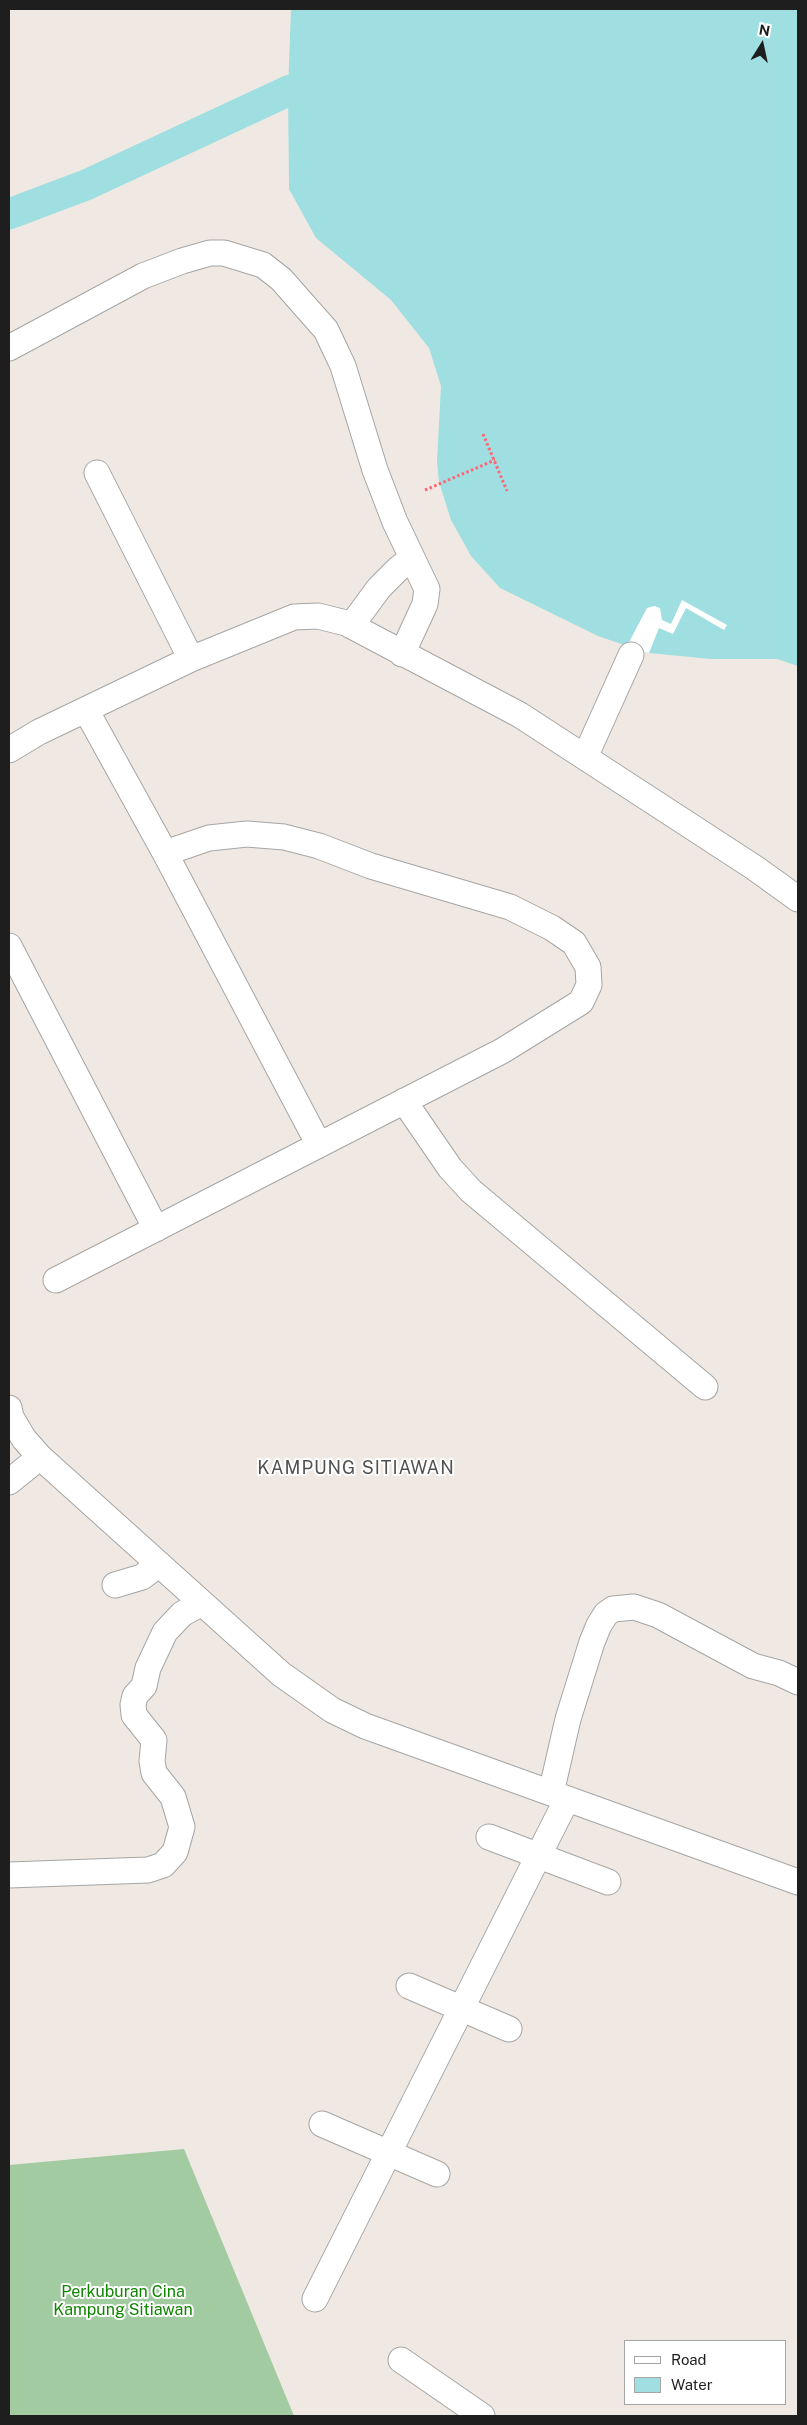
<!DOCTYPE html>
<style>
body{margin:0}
#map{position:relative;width:807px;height:2425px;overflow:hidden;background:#f0e9e3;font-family:"Public Sans",sans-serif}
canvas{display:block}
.frame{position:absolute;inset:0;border:10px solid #1e1e1e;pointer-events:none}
.legend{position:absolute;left:624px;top:2340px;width:162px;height:65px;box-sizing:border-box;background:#fff;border:1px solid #a5a5a5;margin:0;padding:6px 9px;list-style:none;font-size:15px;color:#1e1e1e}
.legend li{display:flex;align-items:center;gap:10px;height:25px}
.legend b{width:25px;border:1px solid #a5a5a5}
.north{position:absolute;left:737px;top:20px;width:50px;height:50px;-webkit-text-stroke:4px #fff;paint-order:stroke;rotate:10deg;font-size:14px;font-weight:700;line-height:20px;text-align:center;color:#1e1e1e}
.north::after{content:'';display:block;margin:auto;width:18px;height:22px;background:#1e1e1e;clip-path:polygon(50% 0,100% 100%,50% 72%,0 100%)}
</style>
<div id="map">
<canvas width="807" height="2425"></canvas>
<div class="frame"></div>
<ul class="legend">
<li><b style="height:6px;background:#fff"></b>Road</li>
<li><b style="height:14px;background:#9fdfe1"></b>Water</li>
</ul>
<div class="north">N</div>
</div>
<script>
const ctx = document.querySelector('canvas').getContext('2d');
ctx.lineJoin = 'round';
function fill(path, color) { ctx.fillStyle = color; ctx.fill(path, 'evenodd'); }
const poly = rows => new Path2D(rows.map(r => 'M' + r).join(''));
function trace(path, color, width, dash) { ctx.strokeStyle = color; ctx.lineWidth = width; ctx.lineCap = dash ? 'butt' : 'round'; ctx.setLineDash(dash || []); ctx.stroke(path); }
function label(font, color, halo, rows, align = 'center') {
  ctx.font = font + ' "Public Sans",sans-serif'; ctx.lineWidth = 4; ctx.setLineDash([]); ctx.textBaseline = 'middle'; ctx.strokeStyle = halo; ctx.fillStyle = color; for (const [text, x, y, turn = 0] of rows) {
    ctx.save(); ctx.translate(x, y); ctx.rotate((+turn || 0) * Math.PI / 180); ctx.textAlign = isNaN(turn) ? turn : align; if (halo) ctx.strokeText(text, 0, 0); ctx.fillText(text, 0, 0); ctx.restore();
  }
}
fill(poly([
 [184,2149,294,2416,9,2416,9,2165]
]), '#a3cba2');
fill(poly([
 [291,9,798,9,798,666,777,659,711,659,649,653,627,646,598,636,500,588,471,556,451,520,439,482,437,462,441,386,429,348,391,300,316,238,289,189,288,91]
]), '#9fdfe1');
fill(poly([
 [682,600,727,625,724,630,686,608,673,634,659,628,649,653,627,646,647,608,654,606,660,608,662,620,671,624]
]), '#fff');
trace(poly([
 [9,214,86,185,288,91,330,79]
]), '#9fdfe1', 31);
const minor = poly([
 [9,348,143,276,182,261,210,253,224,253,263,265,281,279,326,330,343,366,375,470,395,522,427,589,425,604,402,654],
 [97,473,191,659],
 [351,626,379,588,398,569,411,559],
 [86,710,165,853,319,1145],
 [9,750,39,732,191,659,294,617,318,616,346,623,520,715,755,868,798,899],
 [585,757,631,655],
 [9,946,156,1229],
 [404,1101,450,1168,471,1191,705,1387],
 [56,1280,502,1051,581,1002,589,985,588,967,574,943,552,928,510,907,371,866,319,846,284,837,247,834,209,838,165,853],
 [9,1408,11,1417,24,1439,40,1457,281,1674,332,1710,365,1726,798,1882],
 [9,1482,40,1457],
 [115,1585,142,1577,159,1564],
 [551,1793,568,1719,592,1642,599,1625,606,1614,613,1609,634,1607,658,1615,753,1666,779,1673,798,1682],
 [489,1837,608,1882],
 [9,1875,148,1870,163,1865,175,1852,182,1827,173,1797,154,1773,152,1761,154,1740,134,1715,133,1705,135,1696,144,1686,148,1668,165,1632,182,1614,202,1603],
 [409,1986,509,2029],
 [322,2124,437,2174],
 [315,2299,567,1799],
 [401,2360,482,2416]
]);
trace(minor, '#a5a5a5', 27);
trace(poly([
 [483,434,507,491],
 [425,490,495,460]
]), '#ff6472', 3, [2.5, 2.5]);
trace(minor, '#fff', 25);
label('16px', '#108502', '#fff', [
 ["Perkuburan Cina",123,2292],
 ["Kampung Sitiawan",123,2310]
]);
ctx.letterSpacing = '1px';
label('18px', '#515151', '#fff', [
 ["KAMPUNG SITIAWAN",356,1468]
]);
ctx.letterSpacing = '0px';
</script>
